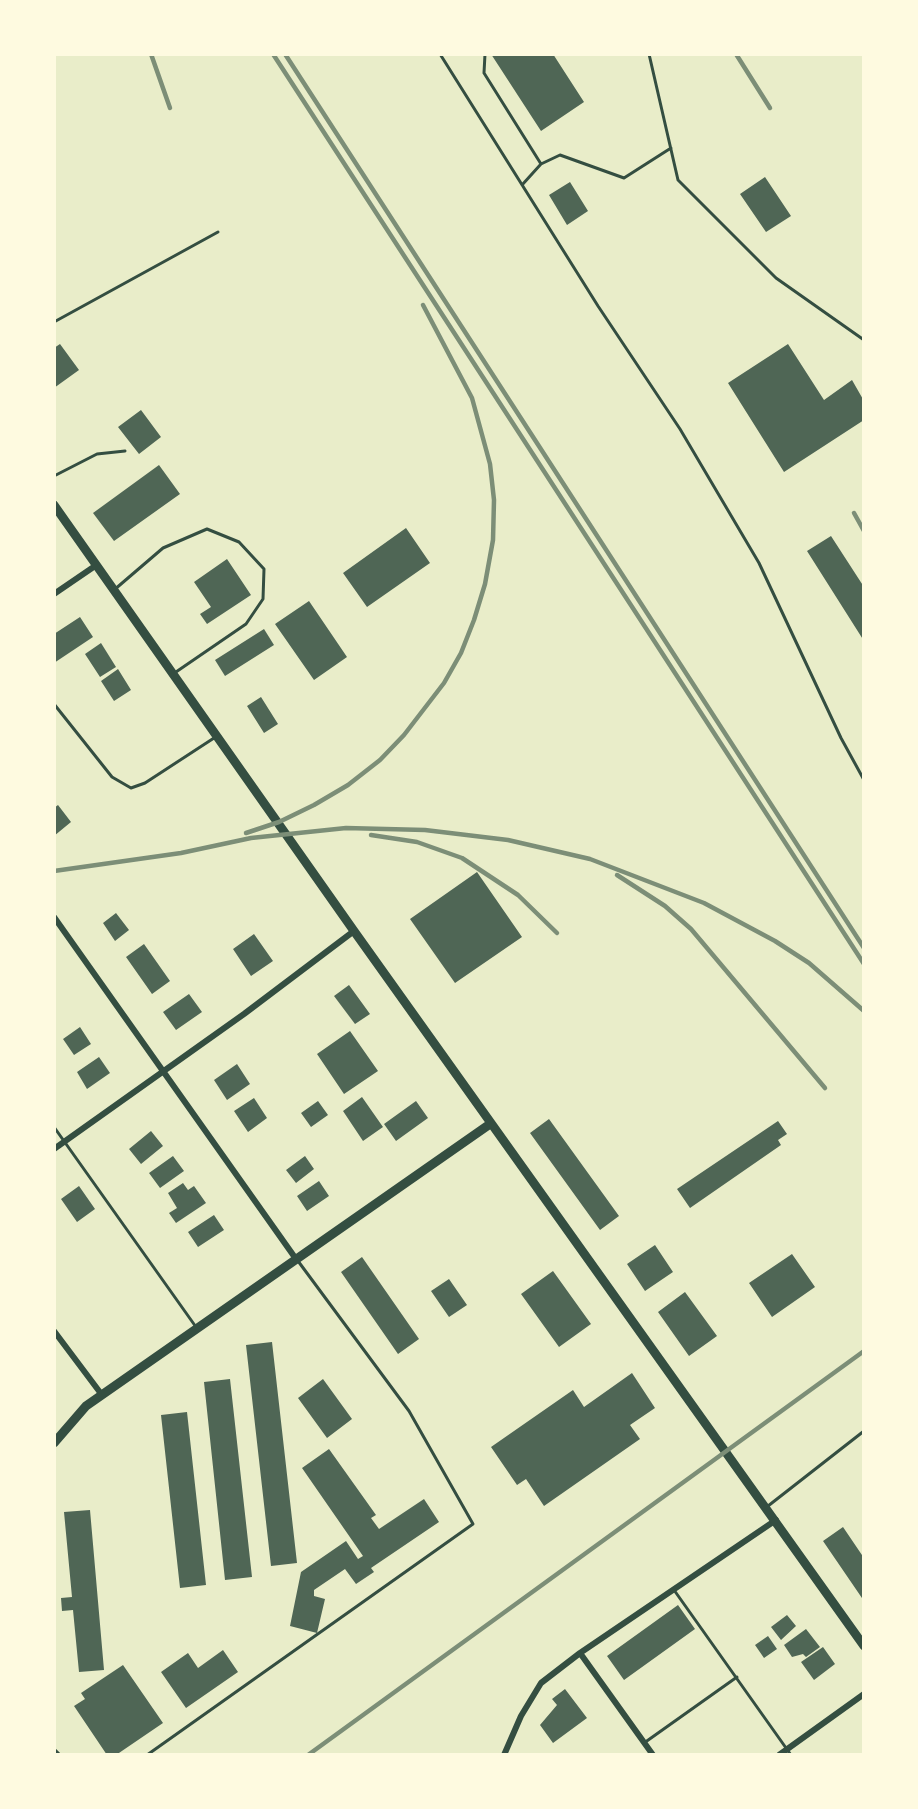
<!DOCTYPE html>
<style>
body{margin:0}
#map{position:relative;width:918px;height:1809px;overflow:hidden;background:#e9edc9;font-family:Rubik,sans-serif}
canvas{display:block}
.frame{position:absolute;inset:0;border:56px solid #fefae0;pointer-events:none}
</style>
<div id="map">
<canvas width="918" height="1809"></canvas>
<div class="frame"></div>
</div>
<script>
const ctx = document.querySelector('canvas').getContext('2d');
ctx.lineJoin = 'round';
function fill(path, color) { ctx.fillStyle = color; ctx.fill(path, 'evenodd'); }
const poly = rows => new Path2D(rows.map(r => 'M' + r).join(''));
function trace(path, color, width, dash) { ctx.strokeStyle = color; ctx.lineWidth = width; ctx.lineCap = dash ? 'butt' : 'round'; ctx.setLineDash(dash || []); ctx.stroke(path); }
fill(poly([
 [491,54,553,54,584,102,541,131],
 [765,177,791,216,766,232,740,194],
 [570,182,588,211,567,225,549,195],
 [60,344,79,370,54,388,54,348],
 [788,344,824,400,852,380,864,401,864,420,784,472,728,383],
 [141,410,161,437,139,454,118,427],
 [159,465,180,494,114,541,93,513],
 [406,528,430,563,367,607,343,573],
 [831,536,864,587,864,641,807,551],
 [227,559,251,595,207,624,200,614,211,607,194,582],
 [309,601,347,657,314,680,275,624],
 [80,617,93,637,54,663,54,634],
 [264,629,274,645,225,676,215,660],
 [101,643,116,667,100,677,85,654],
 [118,669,131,690,114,701,101,681],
 [261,697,278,724,264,733,247,706],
 [58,805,71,822,54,836,54,808],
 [477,872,522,937,455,983,410,919],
 [116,913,129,930,115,941,103,923],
 [254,934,273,961,251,976,233,949],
 [144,944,170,981,152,994,126,957],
 [349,985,370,1014,355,1024,334,996],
 [189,994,202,1012,176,1030,163,1012],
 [80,1027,91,1044,74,1055,63,1039],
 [350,1031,378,1071,344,1094,317,1054],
 [99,1057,110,1073,87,1089,77,1072],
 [237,1064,250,1084,227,1100,214,1080],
 [362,1097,383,1127,363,1141,343,1111],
 [254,1098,267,1118,248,1132,234,1111],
 [318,1101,328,1115,311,1127,301,1113],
 [416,1101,428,1118,396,1141,384,1124],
 [549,1119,619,1216,600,1230,530,1133],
 [778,1121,787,1134,778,1140,781,1145,690,1208,677,1189],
 [151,1131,163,1146,141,1164,129,1149],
 [173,1156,184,1171,160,1188,149,1173],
 [305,1156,314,1169,296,1183,286,1170],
 [319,1181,329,1196,307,1211,297,1196],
 [183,1183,188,1190,194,1186,206,1203,176,1223,169,1213,177,1208,168,1193],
 [79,1186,95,1209,77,1222,61,1199],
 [214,1215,224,1230,198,1247,188,1232],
 [655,1245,673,1272,645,1291,627,1264],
 [792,1254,815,1287,772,1317,749,1283],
 [362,1257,419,1339,398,1354,341,1272],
 [553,1271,591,1324,559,1347,521,1294],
 [449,1279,467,1305,449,1317,431,1291],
 [685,1292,717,1336,689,1356,658,1312],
 [272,1342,297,1563,271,1566,246,1345],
 [632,1373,655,1408,630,1425,640,1439,544,1506,526,1479,517,1485,491,1447,573,1390,584,1407],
 [230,1379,252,1577,225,1580,204,1382],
 [323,1379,352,1419,327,1438,298,1398],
 [187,1412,206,1585,180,1588,161,1415],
 [329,1449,376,1515,371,1518,379,1529,424,1499,439,1522,371,1568,374,1572,356,1584,345,1569,314,1590,314,1596,325,1599,317,1633,290,1626,301,1572,346,1541,358,1559,363,1556,302,1468],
 [90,1510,104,1670,79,1672,73,1610,62,1611,61,1598,72,1597,64,1512],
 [843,1527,864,1558,864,1601,823,1541],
 [678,1605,695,1629,624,1680,607,1656],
 [787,1615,796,1626,781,1640,771,1627],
 [806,1629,820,1647,806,1657,803,1654,792,1657,784,1645],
 [768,1636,777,1649,764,1658,755,1645],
 [823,1647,835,1664,814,1680,801,1662],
 [223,1650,238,1672,186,1708,161,1672,188,1653,198,1668],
 [123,1665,163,1723,116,1755,107,1755,74,1706,85,1699,81,1693],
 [565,1689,587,1718,553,1743,540,1725,557,1705,552,1699]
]), '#4f6655');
trace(poly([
 [440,54,598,306,680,429,759,563,841,738,864,780],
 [485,54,484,73,541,164],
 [649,54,678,180,776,278,864,340],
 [522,185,541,164,560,155,624,178,671,148],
 [54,322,218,232],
 [54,476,97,454,125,451],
 [114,590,163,548,207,529,239,542,264,569,263,599,246,624,173,674],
 [54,704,112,777,131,788,145,783,214,738],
 [54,1127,196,1327],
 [768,1506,864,1431],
 [674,1590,791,1755],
 [644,1743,737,1677],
 [147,1755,473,1524,409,1411,298,1261]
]), '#344e41', 3);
trace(poly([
 [54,594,95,566],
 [54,917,296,1259],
 [54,1149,244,1014,354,931],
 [54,1331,102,1395],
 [580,1653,653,1755],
 [54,1751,58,1755],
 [504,1755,521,1716,541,1683,580,1653,776,1520],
 [779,1755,864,1694]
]), '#344e41', 6);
trace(poly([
 [54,505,354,931,864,1646],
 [54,1443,86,1406,490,1124]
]), '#344e41', 9);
trace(poly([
 [151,54,170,108],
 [273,54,864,964],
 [285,54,864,948],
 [736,54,770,108],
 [854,513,864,531],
 [246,833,279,822,314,805,348,785,380,760,404,735,444,683,461,653,474,620,485,584,493,540,494,500,490,464,472,398,423,305],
 [371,835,417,842,462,858,518,895,557,933],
 [54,871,181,853,251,838,346,828,425,830,508,840,590,859,704,903,775,941,809,963,864,1011],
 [617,875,665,906,691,929,825,1088],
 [308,1755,864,1351]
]), '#7c8e77', 4.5);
</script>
